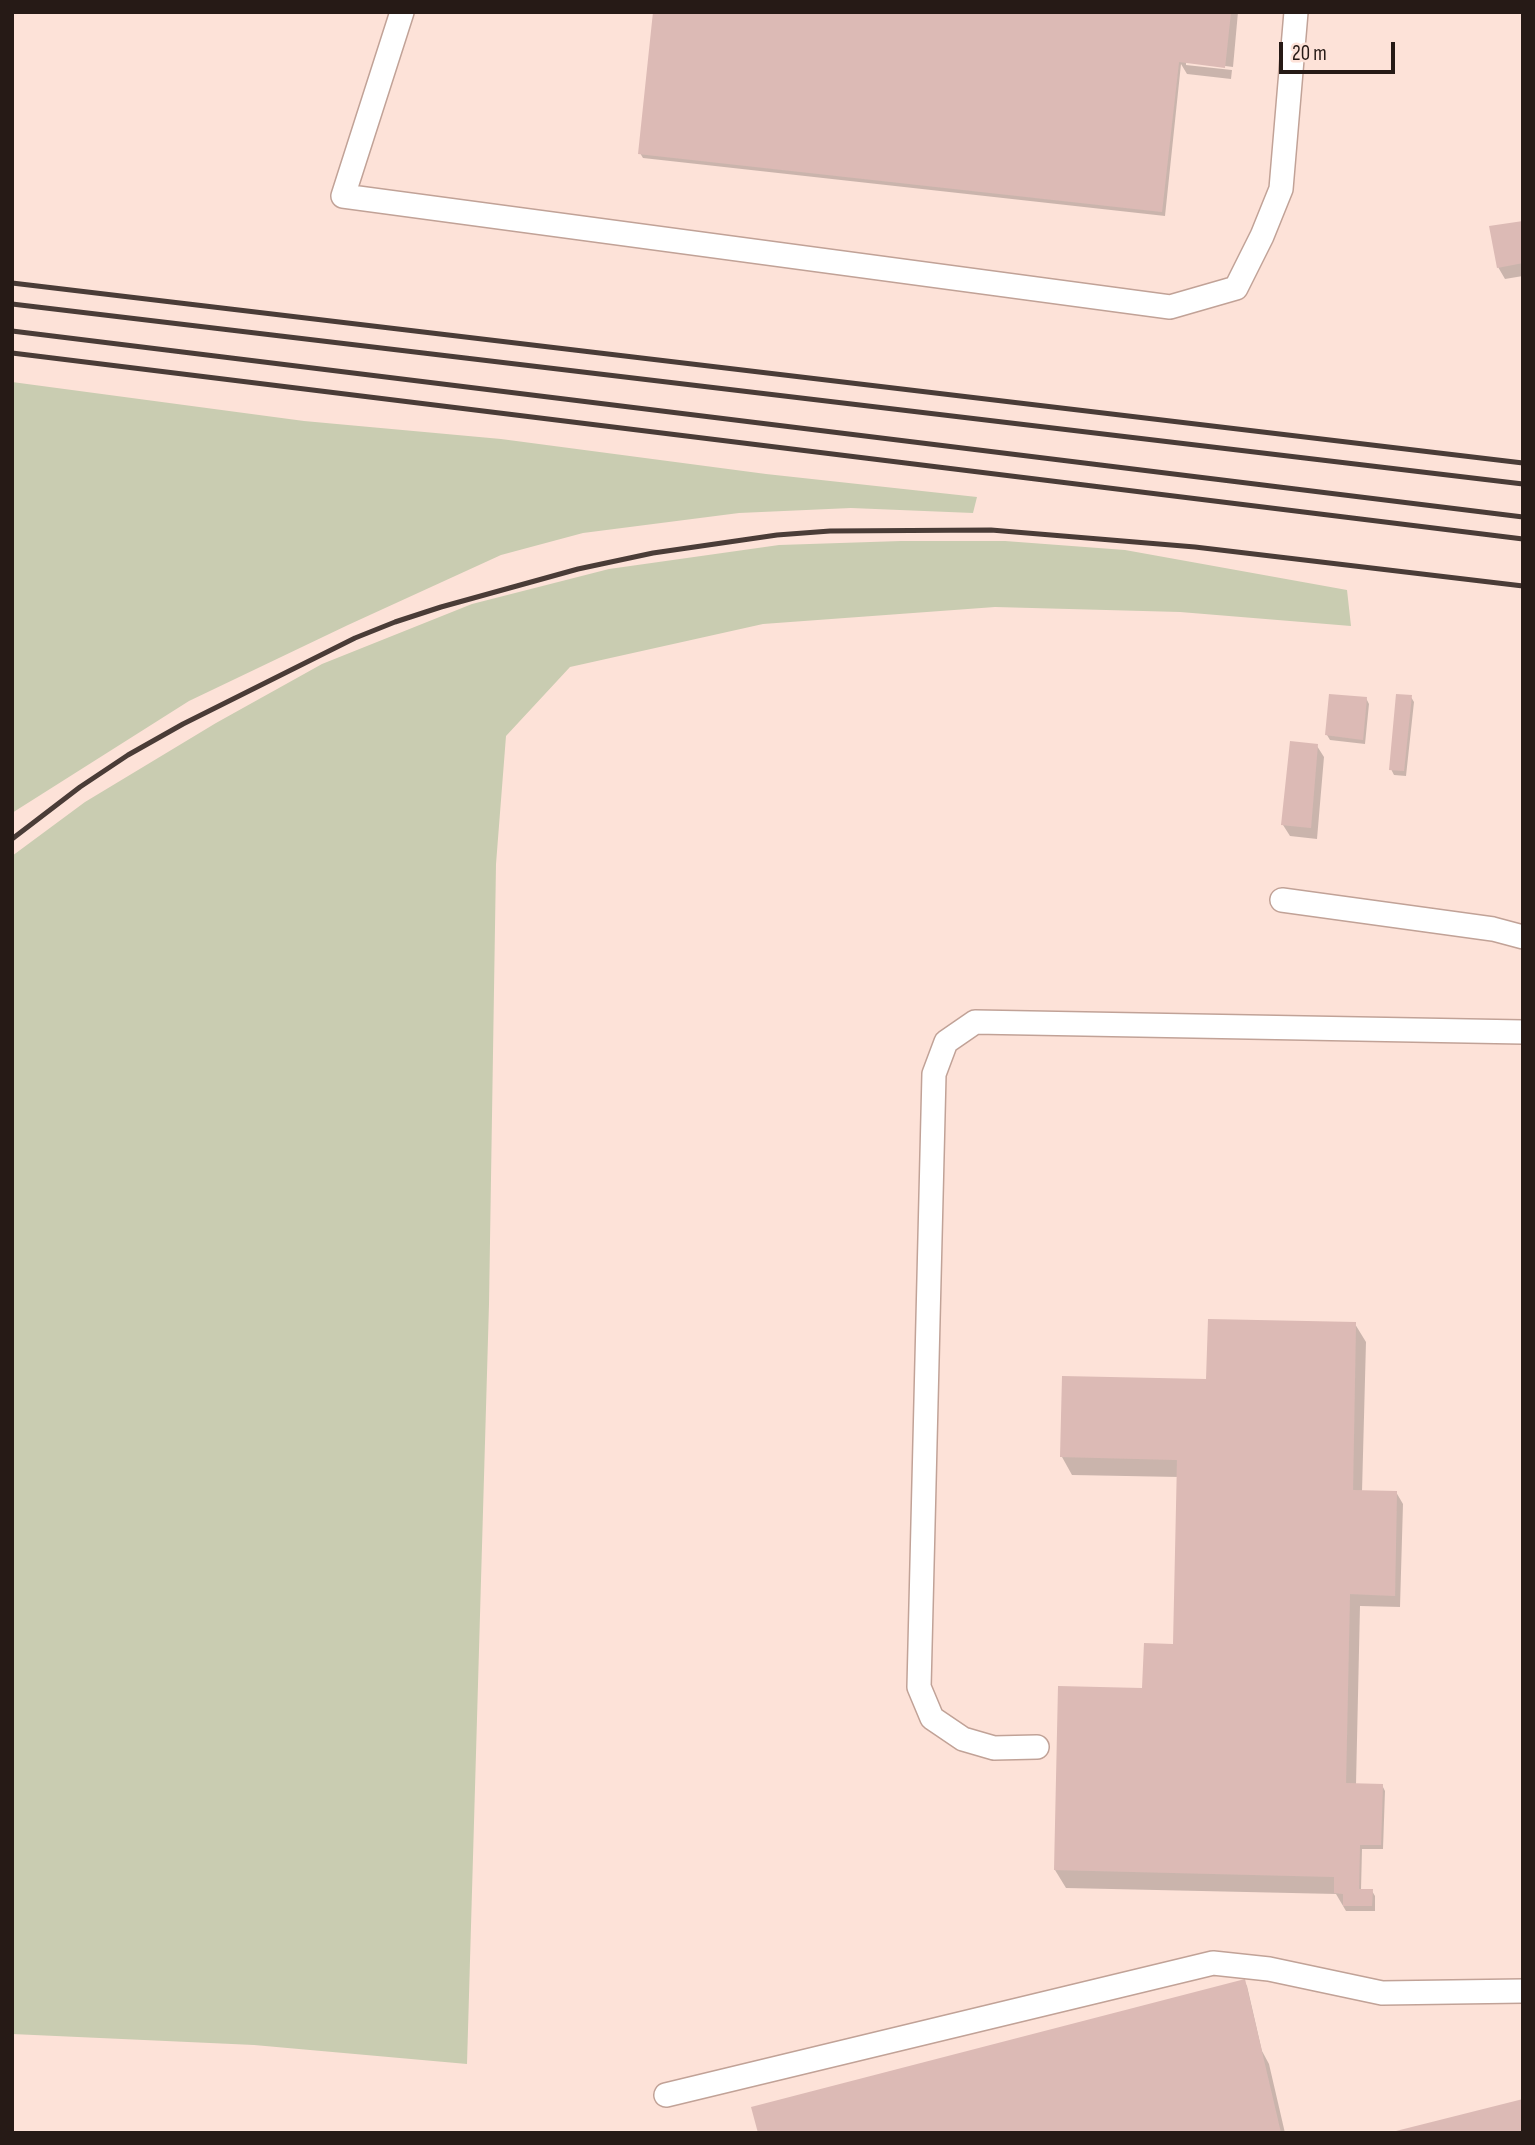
<!DOCTYPE html>
<style>
body{margin:0}
#map{position:relative;width:1535px;height:2145px;overflow:hidden;background:#fde2d8;font-family:"Sofia Sans Condensed",sans-serif}
canvas{display:block}
.frame{position:absolute;inset:0;border:14px solid #261a16;pointer-events:none}
.scale{position:absolute;left:1279px;top:42px;width:116px;height:32px;box-sizing:border-box;border:4px solid #261a16;border-top:0;padding-left:9px;font-size:21px;line-height:24px;white-space:nowrap;color:#261a16;-webkit-text-stroke:5px #fde2d8;paint-order:stroke}
</style>
<div id="map">
<canvas width="1535" height="2145"></canvas>
<div class="frame"></div>
<div class="scale">20 m</div>
</div>
<script>
const ctx = document.querySelector('canvas').getContext('2d');
ctx.lineJoin = 'round';
function fill(path, color) { ctx.fillStyle = color; ctx.fill(path, 'evenodd'); }
const poly = rows => new Path2D(rows.map(r => 'M' + r).join(''));
function trace(path, color, width, dash) { ctx.strokeStyle = color; ctx.lineWidth = width; ctx.lineCap = dash ? 'butt' : 'round'; ctx.setLineDash(dash || []); ctx.stroke(path); }
fill(poly([
 [12,382,304,421,501,439,766,474,977,497,973,513,851,508,739,513,583,533,501,555,348,625,189,701,12,813],
 [901,541,1005,541,1125,550,1347,590,1351,626,1180,612,995,607,763,624,570,667,506,736,496,864,489,1304,467,2064,254,2045,12,2034,12,856,85,802,216,723,322,664,472,604,609,569,779,545]
]), '#c9ccb1');
fill(poly([
 [655,12,1238,12,1233,67,1186,61,1186,65,1232,70,1231,79,1187,74,1181,64,1165,216,643,158,640,153],
 [1523,222,1523,276,1505,279,1498,267],
 [1411,697,1414,702,1406,776,1394,775,1391,769],
 [1366,698,1369,704,1365,744,1330,740,1327,735],
 [1317,746,1324,757,1317,839,1290,836,1283,825],
 [1355,1324,1366,1342,1362,1492,1396,1492,1403,1504,1400,1607,1360,1606,1356,1785,1382,1785,1385,1791,1383,1849,1362,1849,1361,1890,1372,1891,1375,1896,1375,1911,1346,1911,1336,1894,1066,1888,1055,1870,1144,1690,1174,1646,1179,1477,1072,1475,1062,1457,1208,1381],
 [1244,1981,1247,1986,1262,2051,1269,2064,1285,2133,760,2133]
]), '#0003');
fill(poly([
 [653,12,1231,12,1225,68,1179,62,1162,212,638,154],
 [1523,221,1523,263,1497,268,1489,226],
 [1329,694,1367,697,1363,740,1325,735],
 [1396,694,1412,695,1404,771,1389,770],
 [1290,741,1318,744,1311,828,1281,825],
 [1208,1319,1356,1322,1353,1490,1397,1491,1395,1596,1350,1594,1346,1783,1383,1784,1381,1845,1360,1845,1359,1889,1373,1889,1372,1906,1343,1906,1343,1894,1334,1893,1334,1877,1054,1870,1058,1686,1142,1688,1144,1643,1173,1644,1177,1460,1060,1457,1062,1376,1206,1379],
 [1245,1979,1281,2133,758,2133,751,2107],
 [1523,2099,1523,2133,1392,2133,1392,2132]
]), '#dcbab5');
const lane = poly([
 [402,12,343,196,1170,307,1236,288,1262,236,1281,189,1296,12],
 [1282,900,1493,929,1523,937],
 [1037,1747,994,1748,963,1739,932,1718,919,1687,934,1074,946,1042,975,1022,1523,1032],
 [666,2095,1213,1963,1269,1969,1382,1993,1523,1991]
]);
trace(lane, '#c1a297', 26);
trace(lane, '#fff', 23);
trace(poly([
 [12,283,1523,463],
 [12,304,1523,484],
 [12,331,1523,517],
 [12,353,1523,539],
 [12,839,80,787,128,755,183,724,355,638,395,622,441,607,578,569,653,553,777,535,830,531,991,530,1195,547,1523,586]
]), '#4a3c37', 5);
</script>
